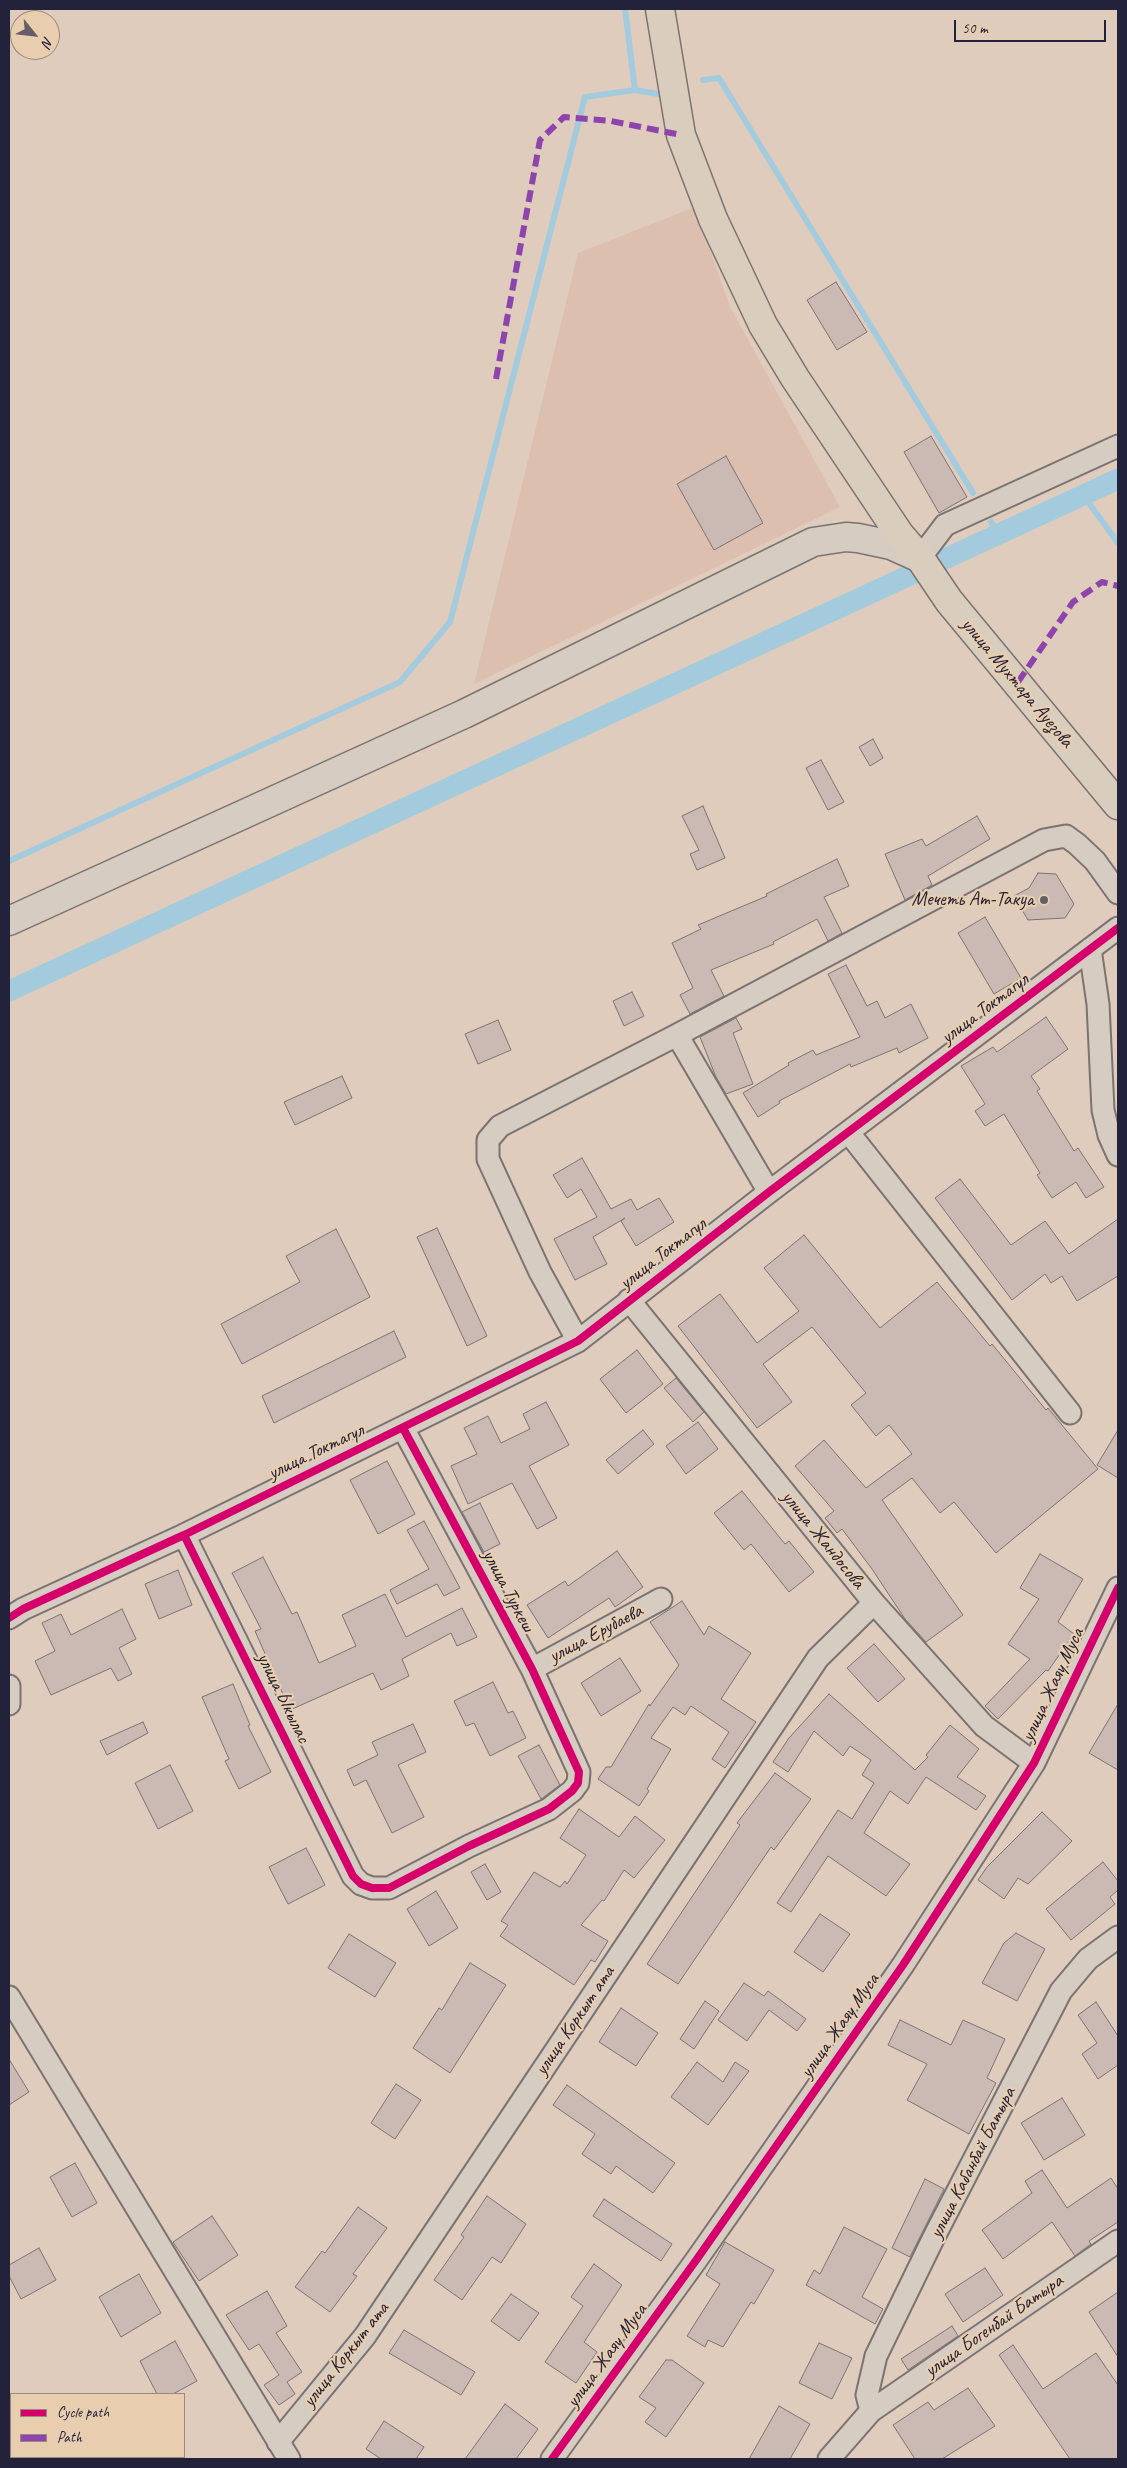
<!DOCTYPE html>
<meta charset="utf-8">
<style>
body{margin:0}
#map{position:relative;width:1127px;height:2468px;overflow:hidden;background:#dfccbd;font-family:Caveat,sans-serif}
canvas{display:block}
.frame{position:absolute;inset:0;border:10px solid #22223b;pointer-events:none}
.legend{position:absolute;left:10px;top:2393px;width:175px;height:65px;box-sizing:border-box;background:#e8cdaf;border:1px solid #998981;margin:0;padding:6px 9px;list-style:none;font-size:15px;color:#22223b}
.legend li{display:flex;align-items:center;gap:10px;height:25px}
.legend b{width:25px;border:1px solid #998981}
.north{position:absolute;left:10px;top:10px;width:50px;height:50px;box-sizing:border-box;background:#e8cdaf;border:1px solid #998981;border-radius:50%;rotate:119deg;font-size:14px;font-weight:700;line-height:20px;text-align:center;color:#22223b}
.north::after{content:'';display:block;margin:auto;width:18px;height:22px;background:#645e68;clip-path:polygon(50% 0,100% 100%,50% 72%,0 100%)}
.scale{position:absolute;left:954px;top:20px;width:152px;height:22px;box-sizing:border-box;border:2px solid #22223b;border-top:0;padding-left:6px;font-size:15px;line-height:18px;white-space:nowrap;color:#22223b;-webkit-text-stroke:4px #e8cdaf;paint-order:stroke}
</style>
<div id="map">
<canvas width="1127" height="2468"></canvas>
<div class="frame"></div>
<ul class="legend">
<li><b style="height:6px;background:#d6006c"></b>Cycle path</li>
<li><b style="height:6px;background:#8e44ad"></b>Path</li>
</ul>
<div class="north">N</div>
<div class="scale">50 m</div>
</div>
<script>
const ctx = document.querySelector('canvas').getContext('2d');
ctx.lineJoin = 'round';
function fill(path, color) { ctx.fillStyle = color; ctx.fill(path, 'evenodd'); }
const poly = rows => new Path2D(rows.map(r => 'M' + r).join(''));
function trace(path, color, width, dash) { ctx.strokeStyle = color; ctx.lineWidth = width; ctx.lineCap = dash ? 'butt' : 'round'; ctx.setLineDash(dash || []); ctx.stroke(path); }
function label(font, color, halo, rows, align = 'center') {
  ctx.font = font + ' Caveat,sans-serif'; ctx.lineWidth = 4.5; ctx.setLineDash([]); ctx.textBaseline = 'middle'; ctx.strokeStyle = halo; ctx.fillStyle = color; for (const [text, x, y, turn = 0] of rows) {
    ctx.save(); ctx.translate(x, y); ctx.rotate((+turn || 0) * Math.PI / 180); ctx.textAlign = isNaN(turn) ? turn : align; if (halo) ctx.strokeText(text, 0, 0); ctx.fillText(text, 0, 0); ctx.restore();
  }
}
fill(poly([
 [695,207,730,307,840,507,474,684,578,253]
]), '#dcbfaf');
trace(poly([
 [625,9,635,90],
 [703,80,719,78,973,493],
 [1083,495,1118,543],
 [991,522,999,534],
 [9,861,400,682,450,622,585,97,635,90,658,94]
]), '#a4cbdd', 6);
trace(poly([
 [9,991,1118,479]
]), '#a4cbdd', 21);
const building = poly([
 [836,282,867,332,837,350,807,300,836,282],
 [931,436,967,497,939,513,904,452,931,436],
 [726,456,763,523,714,550,677,484,726,456],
 [873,739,883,758,870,766,859,747,873,739],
 [821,760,844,802,828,810,806,768,821,760],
 [703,806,725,858,697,870,690,854,699,850,682,816,703,806],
 [977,816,990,839,928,876,932,885,905,900,885,854,922,839,926,846,977,816],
 [837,859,849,886,824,897,842,933,828,941,817,919,773,942,774,944,711,970,724,996,690,1014,680,995,693,988,672,943,701,929,698,925,767,896,766,894,837,859],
 [1038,873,1056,874,1074,904,1065,918,1028,920,1014,896,1029,888,1038,873],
 [985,917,1021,978,994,994,958,933,985,917],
 [846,965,867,1006,877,1001,885,1018,911,1004,928,1038,899,1053,897,1048,851,1067,850,1064,779,1101,780,1103,758,1117,743,1093,789,1065,788,1063,813,1050,816,1055,860,1037,828,974,846,965],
 [632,992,644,1016,624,1026,613,1001,632,992],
 [1046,1017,1068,1049,1031,1076,1040,1089,1037,1091,1074,1151,1078,1148,1104,1187,1086,1198,1076,1182,1052,1198,1037,1175,1040,1173,1004,1114,985,1126,975,1111,985,1104,961,1066,993,1047,997,1052,1046,1017],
 [736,1018,742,1029,733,1033,753,1084,726,1094,716,1077,700,1037,736,1018],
 [498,1020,511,1050,478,1064,465,1034,498,1020],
 [342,1076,352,1098,295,1125,284,1102,342,1076],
 [582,1158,611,1209,631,1199,637,1210,659,1198,674,1222,636,1246,621,1221,625,1218,593,1237,607,1264,575,1280,554,1239,597,1217,581,1189,567,1198,553,1175,582,1158],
 [960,1179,1011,1245,1045,1221,1069,1254,1118,1219,1118,1276,1077,1301,1062,1276,1051,1283,1045,1274,1012,1300,935,1198,960,1179],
 [437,1228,487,1336,467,1346,417,1237,437,1228],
 [336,1229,370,1297,242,1364,221,1324,300,1282,286,1256,336,1229],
 [804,1235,880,1328,937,1282,990,1346,992,1344,1046,1410,1048,1408,1098,1469,996,1553,954,1502,940,1513,912,1478,882,1500,963,1615,926,1642,905,1619,872,1569,842,1529,837,1533,825,1518,834,1511,795,1466,824,1440,866,1488,912,1454,889,1425,876,1436,851,1405,866,1393,812,1327,763,1364,792,1402,757,1428,678,1326,720,1294,757,1343,799,1311,764,1268,804,1235],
 [394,1331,406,1357,274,1423,262,1396,394,1331],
 [637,1350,663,1384,626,1413,600,1379,637,1350],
 [676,1378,704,1412,693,1422,664,1388,676,1378],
 [546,1402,569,1445,529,1466,557,1518,537,1529,512,1483,468,1504,451,1466,477,1454,464,1428,488,1416,501,1443,530,1429,523,1414,546,1402],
 [698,1422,718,1449,686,1474,666,1446,698,1422],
 [643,1430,654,1444,618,1474,606,1460,643,1430],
 [1118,1430,1118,1478,1097,1465,1118,1430],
 [387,1461,415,1514,378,1534,350,1480,387,1461],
 [742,1491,785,1544,789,1541,814,1572,789,1592,751,1544,744,1550,714,1513,742,1491],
 [480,1503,500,1544,484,1552,462,1512,480,1503],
 [424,1521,460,1588,444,1596,437,1584,397,1604,390,1590,429,1569,407,1530,424,1521],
 [617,1551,643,1587,615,1607,609,1598,548,1638,527,1605,565,1581,568,1586,617,1551],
 [1040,1554,1083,1579,1058,1622,1074,1634,1048,1671,1046,1670,998,1719,985,1706,1030,1659,1008,1644,1039,1599,1020,1588,1040,1554],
 [263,1557,292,1614,297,1612,319,1663,356,1646,342,1615,385,1594,406,1637,462,1608,477,1637,457,1646,451,1633,402,1659,409,1676,381,1690,373,1673,290,1710,255,1631,261,1629,232,1573,263,1557],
 [178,1570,192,1605,159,1619,145,1584,178,1570],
 [682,1601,704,1635,709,1626,751,1653,721,1699,756,1722,725,1768,712,1759,729,1732,691,1706,685,1715,673,1707,651,1738,671,1749,647,1789,649,1791,639,1806,598,1779,606,1767,611,1767,649,1704,650,1706,679,1665,650,1622,682,1601],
 [122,1609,136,1639,119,1648,132,1674,118,1681,111,1668,51,1695,35,1661,55,1651,42,1623,61,1614,71,1635,122,1609],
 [874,1644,905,1679,878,1702,847,1668,874,1644],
 [620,1658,641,1691,601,1716,581,1683,620,1658],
 [493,1682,508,1713,513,1711,526,1738,490,1756,474,1723,466,1726,454,1701,493,1682],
 [233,1684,250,1725,248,1726,271,1772,239,1789,225,1761,229,1759,202,1697,233,1684],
 [829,1694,915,1770,928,1757,926,1755,950,1725,979,1749,957,1777,986,1796,976,1810,926,1777,908,1804,890,1791,864,1833,910,1864,886,1896,828,1856,791,1912,777,1903,838,1810,852,1819,874,1783,862,1775,871,1760,850,1746,843,1756,814,1731,788,1772,773,1762,789,1738,829,1694],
 [1118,1704,1118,1770,1089,1753,1118,1704],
 [143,1722,148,1733,107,1755,100,1741,143,1722],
 [413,1724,426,1752,398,1765,424,1817,392,1833,366,1780,354,1786,347,1770,378,1755,372,1742,413,1724],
 [539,1745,560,1785,541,1799,518,1756,539,1745],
 [170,1765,193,1811,158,1829,135,1783,170,1765],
 [775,1773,811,1799,774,1850,771,1847,678,1984,647,1964,740,1825,737,1823,775,1773],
 [579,1809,619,1837,635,1816,665,1840,634,1878,624,1870,604,1901,602,1900,581,1925,608,1941,595,1962,591,1960,574,1985,500,1936,508,1925,501,1921,534,1872,560,1887,565,1881,567,1884,586,1855,560,1838,579,1809],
 [1042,1812,1072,1841,1028,1884,1018,1878,1004,1899,978,1880,987,1867,1042,1812],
 [306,1848,325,1885,288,1904,269,1867,306,1848],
 [1103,1862,1118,1881,1118,1890,1110,1897,1115,1904,1071,1940,1046,1909,1103,1862],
 [485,1864,501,1892,487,1900,471,1872,485,1864],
 [436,1891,458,1928,429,1946,407,1909,436,1891],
 [820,1914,850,1934,823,1972,794,1952,820,1914],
 [1016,1933,1045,1949,1017,2001,982,1983,1004,1943,1016,1933],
 [349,1934,396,1963,375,1997,328,1968,349,1934],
 [470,1963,506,1985,450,2073,413,2048,439,2008,442,2010,470,1963],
 [744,1983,764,1996,768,1991,806,2019,797,2031,769,2010,747,2041,718,2020,744,1983],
 [705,2001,719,2011,694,2049,680,2039,705,2001],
 [1096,2002,1118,2036,1118,2065,1098,2079,1082,2054,1097,2043,1078,2015,1096,2002],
 [621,2008,658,2033,636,2066,599,2042,621,2008],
 [900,2020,951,2045,963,2020,1005,2039,987,2078,996,2083,969,2134,907,2100,927,2064,888,2045,900,2020],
 [9,2059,29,2092,9,2105,9,2059],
 [697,2062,723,2082,735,2062,749,2071,708,2125,671,2097,697,2062],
 [396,2084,421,2100,395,2139,371,2123,396,2084],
 [567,2085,675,2163,653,2193,616,2166,611,2174,582,2154,595,2134,553,2105,567,2085],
 [1062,2098,1085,2135,1044,2160,1021,2123,1062,2098],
 [75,2163,97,2203,72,2217,50,2177,75,2163],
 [1042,2170,1067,2208,1111,2178,1118,2189,1118,2222,1089,2241,1091,2244,1075,2256,1052,2222,1003,2259,982,2230,1032,2193,1025,2181,1042,2170],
 [925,2179,944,2189,910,2257,892,2248,925,2179],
 [487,2196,526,2224,501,2263,492,2257,462,2300,434,2280,464,2237,461,2235,487,2196],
 [604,2199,672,2244,661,2261,593,2216,604,2199],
 [358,2207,387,2228,353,2274,357,2276,330,2312,295,2287,322,2251,325,2253,358,2207],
 [212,2216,238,2255,199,2281,173,2242,212,2216],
 [844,2227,887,2249,862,2297,883,2309,875,2324,806,2285,814,2270,820,2274,844,2227],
 [725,2242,774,2270,754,2304,751,2302,723,2347,708,2340,705,2347,687,2336,720,2284,706,2275,725,2242],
 [39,2248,56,2280,21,2299,9,2276,9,2265,39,2248],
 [594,2264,622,2285,584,2342,597,2352,576,2383,545,2362,583,2306,571,2297,594,2264],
 [985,2268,1003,2295,963,2322,945,2294,985,2268],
 [139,2274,161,2313,121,2337,99,2297,139,2274],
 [267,2291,287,2326,276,2333,302,2372,287,2382,295,2394,279,2405,264,2385,279,2375,259,2344,249,2350,226,2315,267,2291],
 [1118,2292,1118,2357,1089,2312,1118,2292],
 [511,2294,539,2313,519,2341,491,2321,511,2294],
 [952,2326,958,2336,908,2370,901,2359,952,2326],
 [404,2330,475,2372,461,2395,389,2353,404,2330],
 [175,2341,197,2381,173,2394,157,2394,140,2361,175,2341],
 [819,2343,852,2358,832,2399,799,2383,819,2343],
 [1013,2345,1043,2389,1096,2353,1118,2385,1118,2459,1070,2459,999,2355,1013,2345],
 [666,2360,672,2360,704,2383,666,2437,645,2422,656,2408,639,2397,666,2360],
 [968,2388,995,2426,942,2459,915,2459,893,2425,928,2402,934,2410,968,2388],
 [505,2404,538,2429,516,2459,465,2459,505,2404],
 [779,2406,810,2424,790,2459,749,2459,779,2406],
 [384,2421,424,2447,416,2459,381,2459,366,2449,384,2421]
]);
fill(building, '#cbb9b3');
trace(building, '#7b7371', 1);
const street = poly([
 [920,558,945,525,1118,446],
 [1090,949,1098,1004,1103,1110,1109,1135,1118,1155],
 [849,1133,1070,1413],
 [769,1192,677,1035,1044,840,1066,836,1077,844,1095,861,1118,893],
 [629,1300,874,1603,984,1726,1034,1763],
 [578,1341,540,1272,488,1159,488,1140,500,1126,677,1035],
 [184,1535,353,1876,361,1884,372,1888,389,1888,469,1846,549,1809,572,1791,578,1783,579,1772,532,1669,403,1428],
 [9,1618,23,1609,184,1535,578,1341,769,1192,1118,928],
 [532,1669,661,1599],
 [9,1686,9,1704],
 [9,1997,289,2459],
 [871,2411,867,2395,876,2356,934,2237,1061,1991,1088,1959,1118,1937],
 [278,2442,365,2336,818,1658,874,1603],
 [552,2459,697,2259,903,1965,1034,1763,1118,1588],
 [829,2459,871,2411,1118,2241]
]);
const secondary = poly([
 [9,921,464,714,813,542,846,537,858,538,891,545,920,558]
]);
const primary = poly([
 [660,9,681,135,713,219,763,325,795,378,900,535,920,558,949,601,1118,805]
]);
trace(street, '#7b7371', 25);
trace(secondary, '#7b7371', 31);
trace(primary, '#7b7371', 31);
trace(street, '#d6ccc1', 21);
trace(secondary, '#d6ccc1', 28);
trace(primary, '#d9cebd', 28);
trace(poly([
 [496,379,540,140,564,117,611,121,681,135],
 [1018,682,1073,602,1102,582,1118,586]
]), '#8e44ad', 6, [12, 6]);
trace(poly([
 [184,1535,353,1876,361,1884,372,1888,389,1888,469,1846,549,1809,572,1791,578,1783,579,1772,532,1669,403,1428],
 [9,1618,23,1609,184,1535,578,1341,769,1192,1118,928],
 [552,2459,697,2259,903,1965,1034,1763,1118,1588]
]), '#d6006c', 8);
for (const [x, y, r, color] of [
 [1044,900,5,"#645e68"]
]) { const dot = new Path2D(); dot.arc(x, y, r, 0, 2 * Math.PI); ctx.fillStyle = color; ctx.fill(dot); trace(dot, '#e8cdaf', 2); }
label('20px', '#22223b', '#e8cdaf', [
 ["улица Мухтара Ауезова",1017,683,50],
 ["улица Токтагул",985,1009,-37],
 ["улица Токтагул",663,1254,-38],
 ["улица Токтагул",316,1452,-26],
 ["улица Жандосова",823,1540,51],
 ["улица Туркеш",508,1591,62],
 ["улица Ерубаева",596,1634,-28],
 ["улица Жаяу Муса",1053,1685,-65],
 ["улица Ыкылас",283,1698,64],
 ["улица Коркыт ата",575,2021,-56],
 ["улица Жаяу Муса",840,2026,-55],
 ["улица Кабанбай Батыра",973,2163,-63],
 ["улица Богенбай Батыра",994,2326,-35],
 ["улица Коркыт ата",346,2355,-52],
 ["улица Жаяу Муса",607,2356,-54]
]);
label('20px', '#22223b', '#e8cdaf', [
 ["Мечеть Ат-Такуа",1034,900]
], 'right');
</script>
